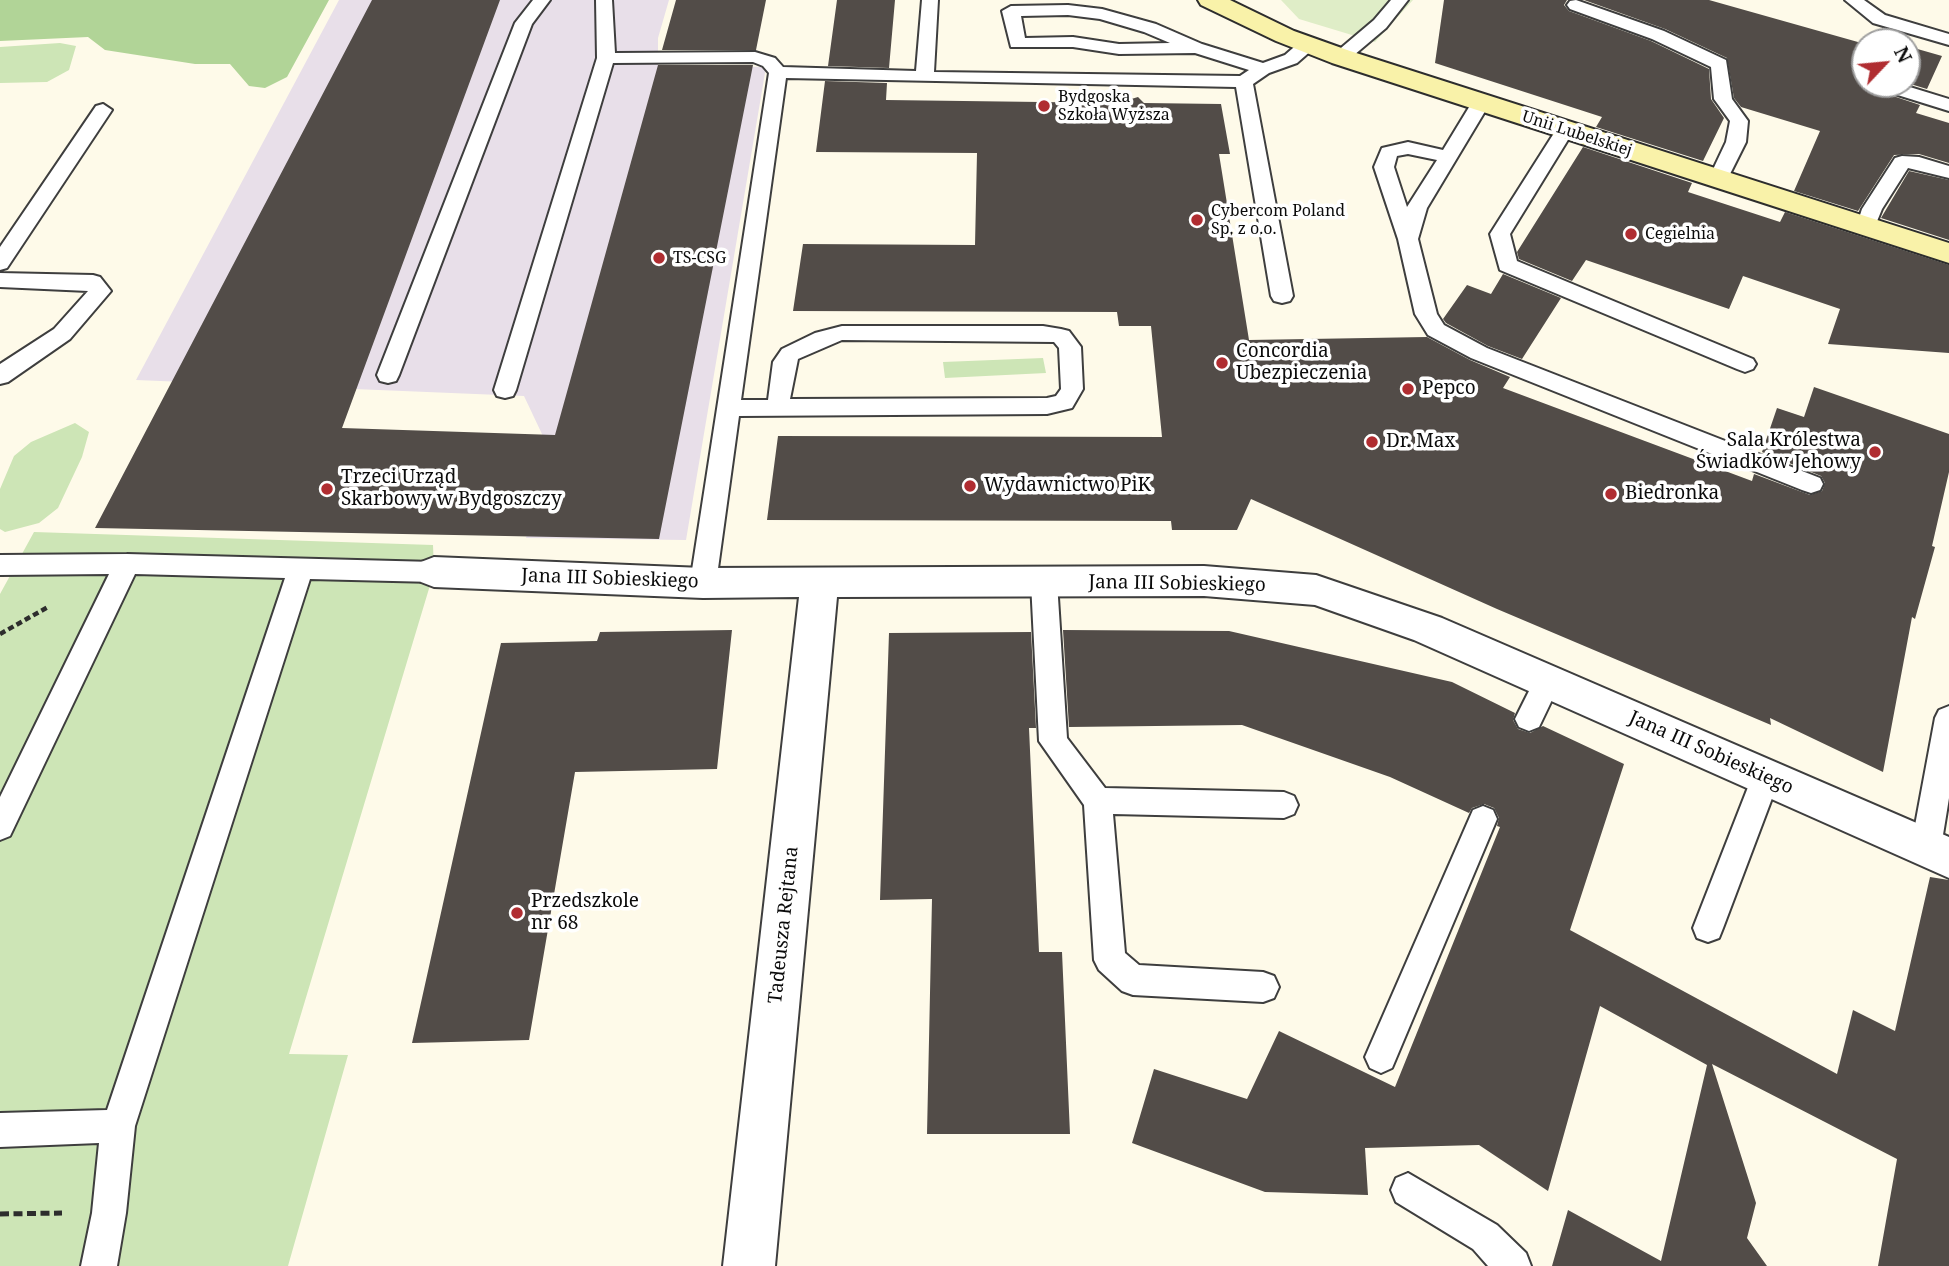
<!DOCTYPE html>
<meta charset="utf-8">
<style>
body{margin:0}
#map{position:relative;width:1949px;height:1266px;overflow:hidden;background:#fefae9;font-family:"Noto Serif",serif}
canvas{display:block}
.north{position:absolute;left:1851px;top:28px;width:70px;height:70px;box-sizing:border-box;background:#fff;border:2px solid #9d9d9d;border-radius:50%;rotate:64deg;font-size:19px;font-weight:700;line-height:28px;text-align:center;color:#0b0b0b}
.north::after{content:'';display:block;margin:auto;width:24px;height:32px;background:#b02d31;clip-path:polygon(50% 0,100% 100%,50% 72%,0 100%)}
</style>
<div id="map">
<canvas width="1949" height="1266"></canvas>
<div class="north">N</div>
</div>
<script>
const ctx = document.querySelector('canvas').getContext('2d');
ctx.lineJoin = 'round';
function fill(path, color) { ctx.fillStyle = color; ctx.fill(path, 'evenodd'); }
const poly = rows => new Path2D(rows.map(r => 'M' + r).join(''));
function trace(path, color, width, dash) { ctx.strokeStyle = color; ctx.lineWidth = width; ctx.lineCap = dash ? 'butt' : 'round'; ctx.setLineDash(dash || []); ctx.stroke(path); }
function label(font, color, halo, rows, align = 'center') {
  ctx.font = font + ' "Noto Serif",serif'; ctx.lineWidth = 7; ctx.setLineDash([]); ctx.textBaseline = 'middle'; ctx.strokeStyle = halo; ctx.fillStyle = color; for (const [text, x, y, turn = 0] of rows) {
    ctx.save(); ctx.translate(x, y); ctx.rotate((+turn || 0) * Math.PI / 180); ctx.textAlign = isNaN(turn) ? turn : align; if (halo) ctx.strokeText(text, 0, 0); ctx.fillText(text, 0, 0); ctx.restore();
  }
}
fill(poly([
 [339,0,669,0,658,38,658,65,766,67,686,540,526,538,550,451,524,396,136,380]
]), '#e8dfe9');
fill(poly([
 [60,43,76,46,69,70,47,82,0,83,0,47],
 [1043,358,1046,373,945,378,943,362],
 [75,423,89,432,82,457,58,508,39,523,5,532,0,529,0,489,14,456,31,442],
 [34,532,433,545,434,572,289,1054,348,1055,288,1266,0,1266,0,594]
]), '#cde5b6');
fill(poly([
 [0,0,329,0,287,77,265,88,249,86,230,64,195,64,105,50,88,37,0,41]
]), '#b1d497');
fill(poly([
 [1281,0,1413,0,1375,42,1299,19]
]), '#dfedc7');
fill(poly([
 [372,0,500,0,342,428,555,435,658,65,753,65,659,539,95,528],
 [676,0,766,0,756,50,662,50],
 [837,0,895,0,889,68,828,66],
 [1444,0,1567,0,1564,5,1569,11,1651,41,1709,69,1711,99,1724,118,1703,161,1596,127,1602,117,1435,63],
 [1584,0,1709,0,1865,44,1865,84,1885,84,1882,88,1887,94,1920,105,1916,113,1949,123,1949,163,1919,154,1894,155,1858,211,1794,191,1820,131,1741,107,1734,98,1727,58,1665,29],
 [1907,46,1942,56,1927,89,1907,83],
 [825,81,887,83,886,100,1118,103,1138,97,1144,103,1221,104,1230,154,1219,154,1249,340,1427,337,1470,360,1510,377,1503,388,1752,481,1754,474,1810,495,1822,491,1825,483,1821,476,1762,452,1777,408,1804,417,1814,387,1949,434,1949,472,1932,546,1935,547,1915,619,1912,617,1883,772,1770,718,1771,725,1497,609,1251,499,1237,530,1172,530,1171,521,767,520,778,436,1162,437,1151,326,1119,326,1117,312,793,311,803,244,975,245,977,153,816,152],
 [1583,147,1692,183,1688,192,1780,222,1785,212,1949,265,1949,353,1828,344,1840,309,1743,276,1729,309,1586,260,1572,281,1519,259,1517,252],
 [1909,171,1949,180,1949,240,1881,218],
 [1503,274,1561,298,1522,359,1488,346,1446,323,1443,319,1467,285,1491,294],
 [732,630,717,769,575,772,529,1040,412,1043,501,643,597,641,600,632],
 [1063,630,1229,631,1452,682,1515,713,1513,720,1518,729,1530,733,1543,726,1624,764,1570,930,1837,1074,1853,1010,1895,1031,1930,877,1949,880,1949,1266,1878,1266,1897,1159,1712,1064,1756,1203,1747,1238,1767,1266,1552,1266,1568,1210,1661,1261,1707,1065,1600,1006,1548,1191,1479,1145,1365,1148,1368,1195,1265,1192,1132,1143,1154,1069,1247,1099,1279,1031,1395,1087,1500,827,1497,826,1499,818,1494,808,1484,804,1472,808,1469,813,1390,777,1242,725,1069,727],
 [1031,632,1036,728,1029,728,1039,952,1062,952,1070,1134,927,1134,932,899,880,900,889,633]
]), '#524c48');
const lane = poly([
 [533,0,550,0,532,24,399,375,396,381,388,383,380,381,377,375,515,23,533,0],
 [596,0,612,0,615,53,755,52,775,58,783,67,916,71,922,0,938,0,934,72,1240,76,1249,70,1195,53,1119,54,1073,47,1011,47,1002,11,1011,6,1068,5,1102,9,1156,24,1202,44,1263,63,1285,55,1301,41,1313,41,1316,45,1313,49,1297,63,1269,73,1253,84,1293,296,1290,301,1282,303,1274,301,1271,296,1236,87,786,78,741,400,768,400,773,362,782,349,815,333,842,326,1043,326,1061,329,1069,331,1081,347,1083,389,1072,408,1047,414,739,416,716,583,712,590,703,593,694,590,690,583,769,73,763,66,753,62,613,63,516,390,513,396,505,398,497,396,494,390,597,58,596,0],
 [1068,15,1100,19,1144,32,1170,43,1119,44,1073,37,1025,38,1021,16,1068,15],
 [842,340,1054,342,1059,348,1061,389,1056,396,1047,398,790,399,798,359,842,340],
 [1391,0,1408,0,1386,28,1347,61,1335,61,1332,57,1335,53,1374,20,1391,0],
 [1576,0,1664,31,1726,60,1732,99,1748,121,1746,142,1725,184,1718,186,1711,184,1708,180,1726,142,1730,121,1714,99,1711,67,1652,39,1570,9,1567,5,1570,1,1576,0],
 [1845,0,1864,0,1885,15,1949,34,1949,45,1873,23,1845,0],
 [1888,84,1900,84,1949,99,1949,111,1888,92,1885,88,1888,84],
 [1481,97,1490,103,1427,208,1418,239,1437,314,1444,325,1487,348,1820,478,1823,484,1820,490,1811,493,1802,490,1471,358,1428,335,1415,314,1398,239,1374,167,1382,148,1408,142,1443,150,1474,99,1481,97],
 [1408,154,1437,160,1407,207,1394,167,1397,156,1408,154],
 [103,104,112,110,7,268,0,270,0,247,96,106,103,104],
 [1565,124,1574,130,1510,234,1517,261,1753,359,1756,364,1753,369,1745,372,1737,369,1500,270,1490,234,1556,130,1565,124],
 [1902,156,1919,157,1949,166,1949,178,1908,168,1882,209,1873,231,1859,231,1856,227,1862,209,1895,158,1902,156],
 [0,273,93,275,100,277,111,291,70,339,8,382,0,384,0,364,54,329,88,291,0,287,0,273],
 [127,554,434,562,443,565,447,572,443,579,434,582,310,579,135,1126,126,1213,117,1266,81,1266,92,1213,99,1143,0,1147,0,1113,107,1110,285,578,135,574,10,836,0,840,0,797,109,574,0,575,0,555,127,554],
 [1044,572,1053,575,1057,582,1067,738,1105,788,1284,792,1294,796,1298,805,1294,814,1284,818,1113,814,1125,953,1139,965,1263,972,1274,976,1279,987,1274,998,1263,1002,1133,995,1122,991,1099,970,1094,960,1084,805,1039,741,1031,582,1035,575,1044,572],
 [1548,670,1558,673,1561,681,1539,727,1529,731,1519,727,1515,719,1538,673,1548,670],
 [1949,706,1949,798,1941,847,1936,856,1926,860,1916,856,1911,847,1935,718,1939,710,1949,706],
 [1766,765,1776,768,1780,777,1723,928,1719,938,1708,942,1697,938,1693,928,1752,777,1756,768,1766,765],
 [1483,806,1493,810,1497,819,1392,1068,1381,1073,1370,1068,1365,1057,1473,810,1483,806],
 [1408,1173,1497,1225,1526,1253,1531,1266,1488,1266,1473,1249,1396,1202,1391,1190,1396,1178,1408,1173]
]);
const street = poly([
 [434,557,703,568,1204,566,1316,575,1442,618,1949,837,1949,878,1414,640,1315,605,1204,596,837,597,775,1266,723,1266,799,597,703,598,434,587,421,582,415,572,421,562,434,557]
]);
const secondary = poly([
 [1198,0,1230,0,1294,31,1350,51,1949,243,1949,263,1332,63,1276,41,1201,5,1198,0]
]);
trace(lane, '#3e3e3e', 4);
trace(street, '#3e3e3e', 4);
trace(secondary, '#2d2d2d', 4);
trace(poly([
 [0,634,48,607]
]), '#2d2d2d', 4.5, [6, 3.5]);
trace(poly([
 [0,1214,62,1213]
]), '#2d2d2d', 5, [9, 4.5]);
fill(lane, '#fff');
fill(street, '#fff');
fill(secondary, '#f9f2a9');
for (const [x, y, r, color] of [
 [1044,106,7,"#b02d31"],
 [1197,220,7,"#b02d31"],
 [1631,234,7,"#b02d31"],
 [659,258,7,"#b02d31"],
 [1222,363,7,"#b02d31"],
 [1408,389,7,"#b02d31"],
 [1372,442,7,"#b02d31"],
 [1875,452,7,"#b02d31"],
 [970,486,7,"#b02d31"],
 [327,489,7,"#b02d31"],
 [1611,494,7,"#b02d31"],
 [517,913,7,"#b02d31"]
]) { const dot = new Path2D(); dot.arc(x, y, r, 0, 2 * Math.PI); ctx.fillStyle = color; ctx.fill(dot); trace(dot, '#fff', 2.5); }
label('16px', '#0b0b0b', '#fff', [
 ["Bydgoska",1058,97],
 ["Szkoła Wyższa",1058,115],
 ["Cybercom Poland",1211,211],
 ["Sp. z o.o.",1211,229],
 ["Cegielnia",1645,234],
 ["TS-CSG",673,258]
], 'left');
label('16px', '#0b0b0b', '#fff', [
 ["Unii Lubelskiej",1577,134,18]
]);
label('19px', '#0b0b0b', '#fff', [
 ["Concordia",1236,352],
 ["Ubezpieczenia",1236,374],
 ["Pepco",1422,389],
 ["Sala Królestwa",1861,441,"right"],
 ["Świadków Jehowy",1861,463,"right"],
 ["Dr. Max",1386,442],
 ["Trzeci Urząd",341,478],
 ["Skarbowy w Bydgoszczy",341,500],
 ["Wydawnictwo PiK",984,486],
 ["Biedronka",1625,494],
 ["Przedszkole",531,902],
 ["nr 68",531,924]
], 'left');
label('19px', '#0b0b0b', '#fff', [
 ["Jana III Sobieskiego",610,579,2],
 ["Jana III Sobieskiego",1177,584,1],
 ["Jana III Sobieskiego",1711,753,24],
 ["Tadeusza Rejtana",784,925,-84]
]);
</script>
